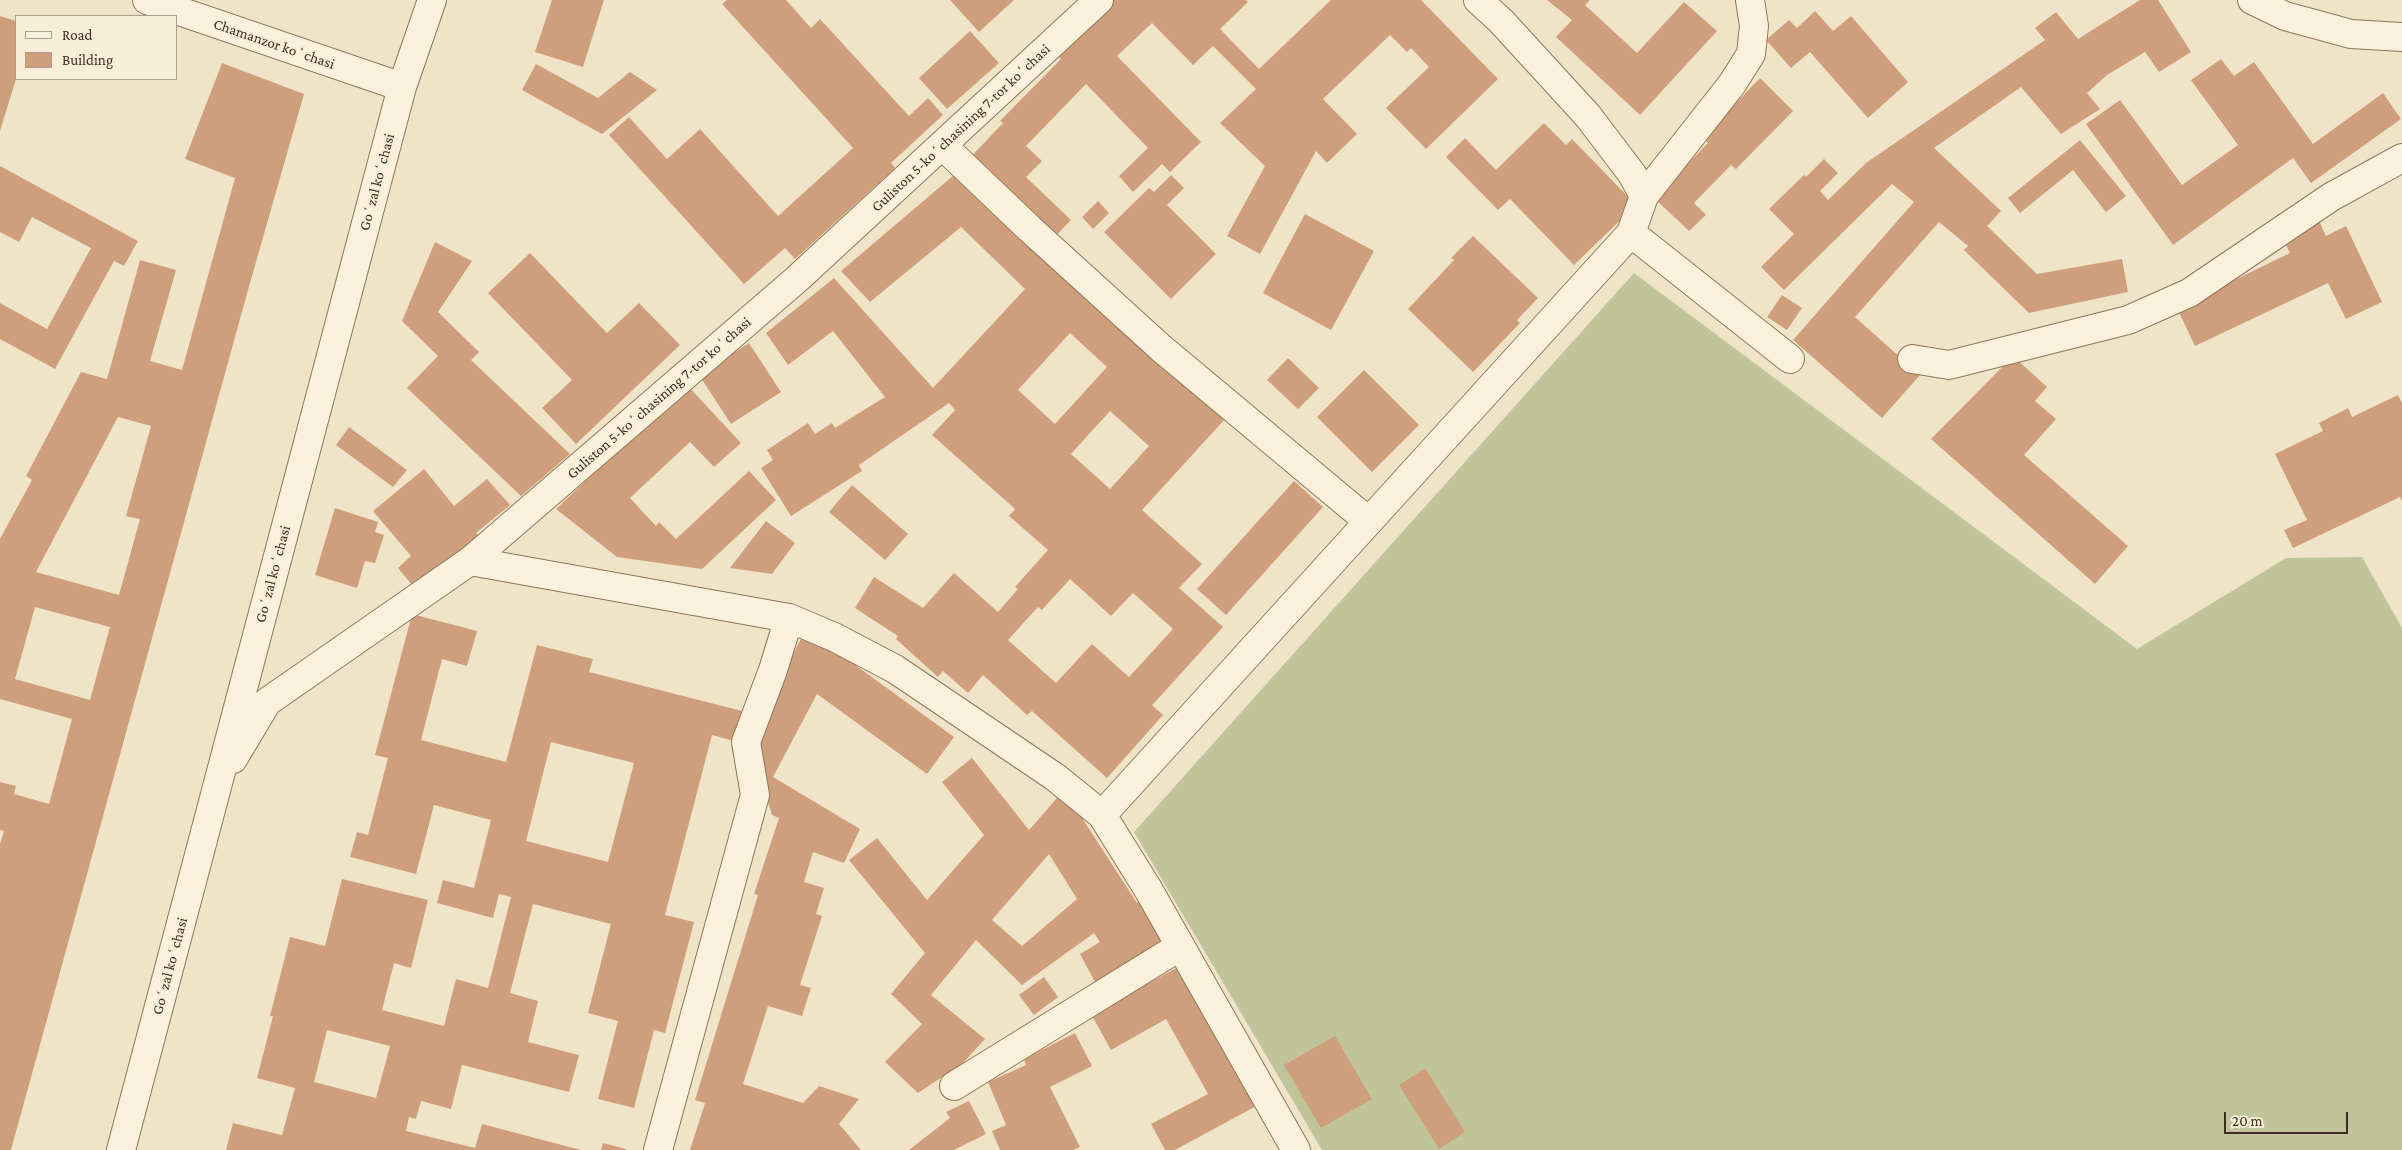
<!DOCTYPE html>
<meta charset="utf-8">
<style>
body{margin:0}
#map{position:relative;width:2402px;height:1150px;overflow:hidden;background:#f0e4c8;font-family:"Crimson Pro",serif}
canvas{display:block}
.legend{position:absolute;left:15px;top:15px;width:162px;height:65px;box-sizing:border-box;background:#f7eed8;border:1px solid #ada18e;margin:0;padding:6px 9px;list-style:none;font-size:15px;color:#3d2e20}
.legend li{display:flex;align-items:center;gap:10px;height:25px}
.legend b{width:25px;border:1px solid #ada18e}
.scale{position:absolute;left:2224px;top:1112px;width:124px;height:22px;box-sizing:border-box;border:2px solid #3d2e20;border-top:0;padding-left:6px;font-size:15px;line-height:18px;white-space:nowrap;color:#3d2e20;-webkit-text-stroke:4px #f7eed8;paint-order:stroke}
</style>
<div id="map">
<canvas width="2402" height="1150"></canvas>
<ul class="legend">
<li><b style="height:6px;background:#faf1dc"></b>Road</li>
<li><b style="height:14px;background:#cf9f7d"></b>Building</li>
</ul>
<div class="scale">20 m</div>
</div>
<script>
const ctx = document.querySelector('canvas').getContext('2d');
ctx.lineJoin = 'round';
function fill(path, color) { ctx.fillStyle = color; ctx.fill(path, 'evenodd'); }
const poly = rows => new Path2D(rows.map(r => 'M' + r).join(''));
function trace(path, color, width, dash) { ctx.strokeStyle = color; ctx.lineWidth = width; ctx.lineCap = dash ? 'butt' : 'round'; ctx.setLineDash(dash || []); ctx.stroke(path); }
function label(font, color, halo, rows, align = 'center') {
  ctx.font = font + ' "Crimson Pro",serif'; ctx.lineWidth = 4; ctx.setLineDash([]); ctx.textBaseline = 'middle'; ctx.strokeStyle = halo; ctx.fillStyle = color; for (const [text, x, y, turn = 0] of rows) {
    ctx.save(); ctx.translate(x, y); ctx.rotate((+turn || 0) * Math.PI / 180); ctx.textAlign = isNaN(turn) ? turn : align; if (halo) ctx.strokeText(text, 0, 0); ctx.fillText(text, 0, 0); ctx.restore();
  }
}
fill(poly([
 [1634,273,2137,649,2286,558,2362,557,2402,628,2402,1150,1322,1150,1134,832]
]), '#bfc49a');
fill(poly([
 [552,0,604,0,583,67,535,52],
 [727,0,786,0,811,28,820,19,909,116,928,98,943,115,891,163,895,168,795,259,785,248,744,284,609,135,629,117,667,159,700,129,778,216,853,148,722,4],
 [950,0,1014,0,979,32],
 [1114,0,1246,0,1248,2,1220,29,1259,69,1331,0,1421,0,1498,79,1426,149,1386,108,1429,67,1411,48,1407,52,1390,35,1323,99,1357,134,1327,163,1316,151,1260,254,1227,236,1265,166,1220,123,1256,89,1213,46,1193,65,1152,23,1117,56,1201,142,1170,172,1162,164,1133,192,1119,176,1148,148,1086,84,1026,146,1042,161,1026,177,1071,220,1049,243,965,163,1003,123,1000,121,1061,59,1057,55],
 [1547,0,1590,0,1585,5,1637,53,1684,2,1717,31,1640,115,1556,37,1572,20],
 [2140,0,2158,0,2191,52,2159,72,2145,52,2107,75,2087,93,2100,109,2061,134,2021,87,1934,148,2001,211,1987,226,2037,274,2122,259,2128,292,2029,313,1964,250,1968,246,1939,222,1855,317,1920,375,1882,418,1793,340,1914,202,1892,184,1784,290,1761,267,1794,234,1769,209,1804,175,1806,177,1824,159,1838,173,1820,191,1828,200,1866,163,2045,40,2035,28,2056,12,2078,39],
 [1815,11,1833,31,1851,16,1908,82,1868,118,1810,52,1791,68,1766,40,1789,20,1797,28],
 [0,16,16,21,16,79,0,131],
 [970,31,999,63,947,109,919,78],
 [2221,59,2234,76,2254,62,2313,144,2383,93,2401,119,2311,183,2293,158,2173,245,2086,124,2120,100,2182,185,2238,145,2191,80],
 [222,63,304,94,248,290,11,1150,0,1150,0,844,4,831,0,830,0,782,16,786,14,794,49,804,72,719,0,699,0,539,32,480,26,476,81,372,107,379,140,260,176,270,150,361,182,370,235,178,185,159],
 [118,417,151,426,126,516,140,519,119,595,36,572],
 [35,607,110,627,90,700,15,679],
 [536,64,598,98,630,72,657,90,602,134,522,90],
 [1760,78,1793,111,1736,169,1731,165,1694,203,1706,215,1689,231,1654,198,1708,143,1703,137],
 [1544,123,1566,145,1572,139,1636,205,1574,265,1510,199,1498,210,1446,157,1465,138,1496,170],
 [2080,140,2126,196,2106,212,2073,170,2020,213,2008,198],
 [0,166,138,241,124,266,114,261,55,369,0,339,0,303,47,329,91,248,32,217,19,242,0,232],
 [961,169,1134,338,1225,419,1142,510,1202,564,1179,588,1223,627,1156,701,1152,705,1163,715,1107,778,1032,711,1027,715,983,675,968,693,943,671,938,677,896,639,898,636,855,608,874,577,923,608,954,573,998,612,1018,589,1015,587,1048,550,1009,516,1015,509,932,435,955,410,949,403,859,465,862,471,791,516,761,468,773,460,767,450,808,423,815,434,832,423,835,428,885,397,833,331,788,365,766,333,834,278,933,388,1025,289,961,227,870,302,841,271],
 [1070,333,1107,367,1055,424,1018,390],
 [1110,411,1149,446,1110,489,1071,454],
 [1070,579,1111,616,1133,593,1173,629,1129,677,1092,644,1056,683,1008,640,1038,607,1042,610],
 [1171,175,1184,188,1167,205,1216,254,1171,299,1104,232,1149,188,1154,192],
 [1098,201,1109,213,1093,229,1082,217],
 [1305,214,1374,251,1331,330,1263,293],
 [2319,221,2326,236,2346,226,2382,302,2346,319,2328,283,2195,346,2177,308,2290,253,2283,239],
 [1473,236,1538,298,1517,320,1520,323,1473,372,1408,309,1454,260,1451,258],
 [435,242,472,261,438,312,479,352,471,360,570,454,521,496,407,388,438,356,402,321],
 [530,253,607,333,639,303,680,345,576,444,542,408,572,380,488,293],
 [1782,295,1802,308,1787,330,1767,317],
 [749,343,781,392,731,424,699,375],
 [2013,356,2047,387,2035,401,2056,419,2024,455,2128,546,2095,584,1931,439],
 [1288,358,1319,388,1298,409,1267,380],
 [1364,370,1419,425,1372,472,1317,417],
 [687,385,741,443,714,467,690,442,630,498,656,526,659,522,676,539,749,471,776,500,702,569,617,557,556,509],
 [2398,395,2402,403,2402,501,2400,497,2293,548,2284,530,2307,520,2275,454,2323,431,2319,423,2348,408,2352,417],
 [349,427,407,470,393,487,336,445],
 [424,469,454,506,487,479,510,505,476,533,480,537,417,591,398,568,411,556,373,511],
 [1294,481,1323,507,1226,615,1197,589],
 [852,485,908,534,885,560,829,512],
 [335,508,378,522,375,532,384,535,375,563,365,561,357,588,315,575],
 [766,521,795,543,772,574,730,568],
 [412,614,477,631,467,666,442,659,421,740,506,762,537,645,593,659,589,672,746,712,738,742,712,735,665,915,694,922,665,1033,654,1030,634,1108,598,1099,618,1021,588,1013,611,924,533,904,510,993,538,1001,528,1042,579,1055,569,1092,462,1065,451,1109,421,1101,416,1119,409,1117,406,1131,475,1148,482,1124,581,1150,226,1150,233,1123,282,1135,295,1088,257,1078,273,1016,270,1016,290,937,325,946,342,879,428,900,411,968,394,963,382,1010,444,1026,456,979,488,988,511,897,499,894,493,918,437,903,443,880,474,888,491,820,434,805,416,874,350,857,357,832,368,835,388,758,375,755],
 [551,742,634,763,608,862,526,841],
 [327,1030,390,1046,376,1098,314,1082],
 [806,629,954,737,927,774,817,694,773,777,860,829,844,863,813,852,804,882,824,888,816,914,822,916,800,985,811,988,802,1016,768,1006,743,1084,803,1103,819,1086,859,1099,839,1124,861,1150,690,1150,705,1103,695,1100,758,895,754,894,779,818,772,815,749,741],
 [972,758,1029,830,1064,790,1137,903,1141,900,1165,943,1095,982,1080,954,1100,942,1094,933,1022,985,976,940,931,995,985,1039,963,1063,918,1093,885,1062,922,1024,891,994,925,953,849,860,877,838,927,900,984,835,942,782],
 [1049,854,1077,899,1022,946,992,920],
 [1182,965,1258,1105,1175,1150,1165,1150,1151,1124,1208,1094,1166,1019,1111,1050,1091,1014],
 [1044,977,1058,997,1034,1015,1019,995],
 [1075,1033,1092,1066,1050,1087,1080,1147,1073,1150,1000,1150,992,1131,1006,1125,988,1082,1026,1065,1024,1059],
 [1335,1036,1372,1099,1321,1128,1284,1065],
 [1425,1068,1465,1132,1439,1149,1399,1085],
 [969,1101,986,1134,954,1150,909,1150,950,1118,946,1112],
 [603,1143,626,1149,626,1150,601,1150]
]), '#cf9f7d');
const minor = poly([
 [147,0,402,87],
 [2252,0,2285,16,2351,34,2402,37],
 [943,146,1030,229,1161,348,1368,521],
 [1644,196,1732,84,1751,54,1754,26,1750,0],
 [1631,233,1790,359],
 [1912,359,1949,365,2128,320,2189,293,2331,197,2402,158],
 [470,561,789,618,834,637,895,669,1055,777,1102,815,1148,889,1296,1150],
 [233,759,267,702,470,561,797,279,1099,0],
 [1102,815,1631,233,1644,196,1632,174,1588,116,1501,21,1478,0],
 [954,1086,1179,947],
 [121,1150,402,87,432,0],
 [658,1150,755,795,746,742,773,670,789,618]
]);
trace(minor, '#8d765c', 30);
trace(minor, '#faf1dc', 28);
label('15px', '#3d2e20', '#f7eed8', [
 ["Chamanzor koʻchasi",274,44,19],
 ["Guliston 5-koʻchasining 7-tor koʻchasi",961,128,-43],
 ["Goʻzal koʻchasi",377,182,-75],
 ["Guliston 5-koʻchasining 7-tor koʻchasi",659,398,-41],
 ["Goʻzal koʻchasi",273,574,-75],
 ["Goʻzal koʻchasi",170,966,-75]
]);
</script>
